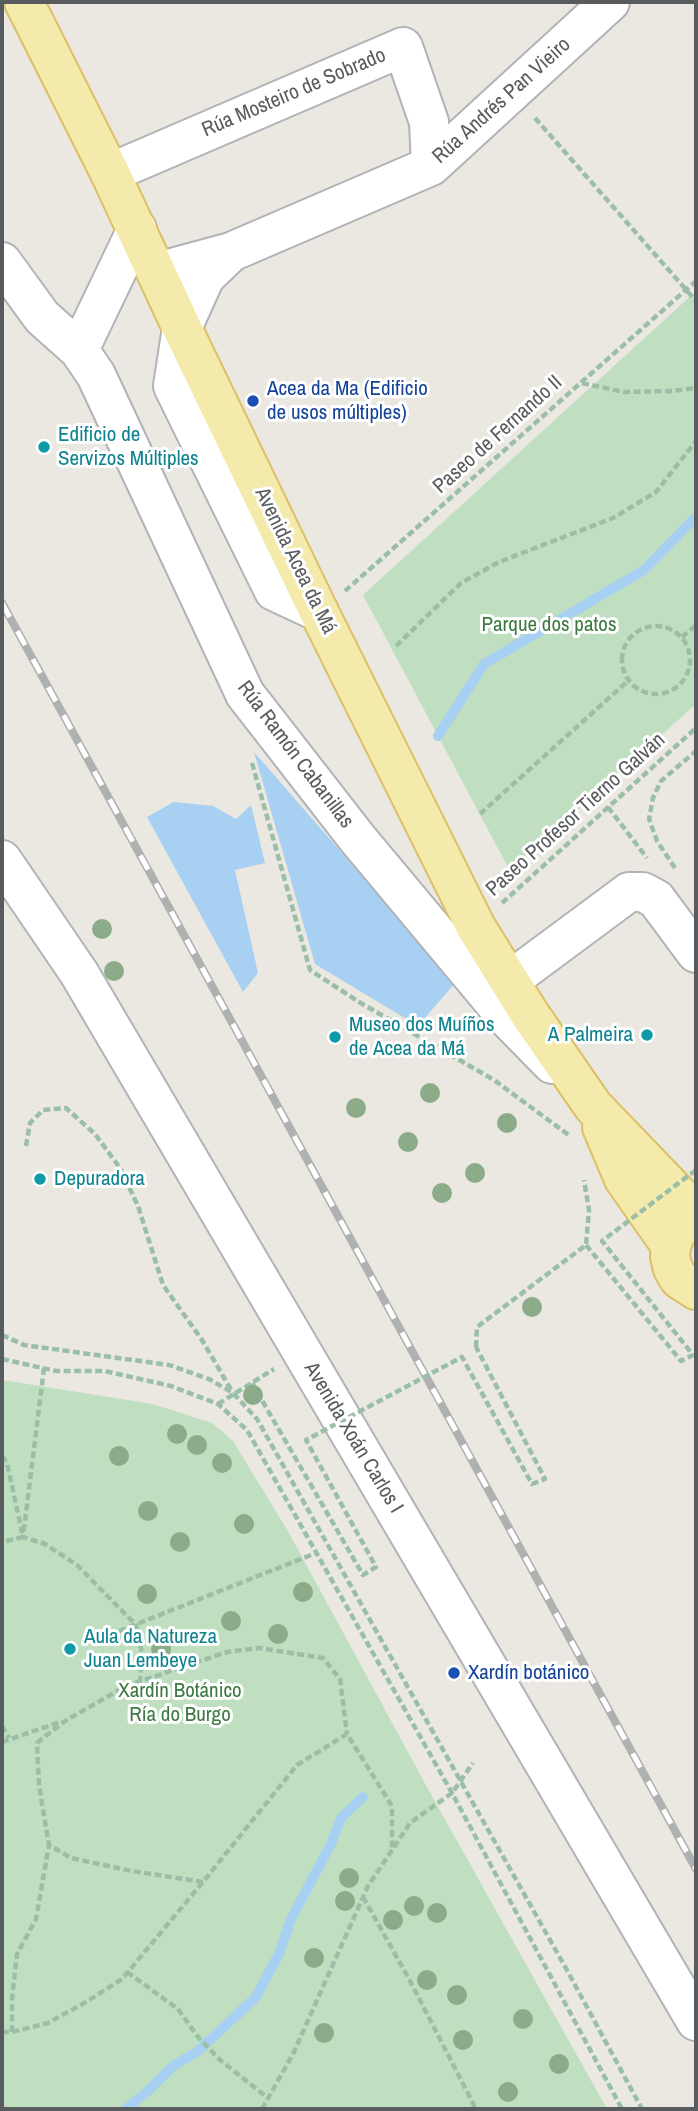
<!DOCTYPE html>
<meta charset="utf-8">
<style>
body{margin:0}
#map{position:relative;width:698px;height:2111px;overflow:hidden;background:#eae8e0;font-family:"Archivo Narrow",sans-serif}
canvas{display:block}
.frame{position:absolute;inset:0;border:4px solid #595c5f;pointer-events:none}
</style>
<div id="map">
<canvas width="698" height="2111"></canvas>
<div class="frame"></div>
</div>
<script>
const ctx = document.querySelector('canvas').getContext('2d');
ctx.lineJoin = 'round';
function fill(path, color) { ctx.fillStyle = color; ctx.fill(path, 'evenodd'); }
const poly = rows => new Path2D(rows.map(r => 'M' + r).join(''));
function trace(path, color, width, dash) { ctx.strokeStyle = color; ctx.lineWidth = width; ctx.lineCap = dash ? 'butt' : 'round'; ctx.setLineDash(dash || []); ctx.stroke(path); }
function label(font, color, halo, rows, align = 'center') {
  ctx.font = font + ' "Archivo Narrow",sans-serif'; ctx.lineWidth = 6; ctx.setLineDash([]); ctx.textBaseline = 'middle'; ctx.strokeStyle = halo; ctx.fillStyle = color; for (const [text, x, y, turn = 0] of rows) {
    ctx.save(); ctx.translate(x, y); ctx.rotate((+turn || 0) * Math.PI / 180); ctx.textAlign = isNaN(turn) ? turn : align; if (halo) ctx.strokeText(text, 0, 0); ctx.fillText(text, 0, 0); ctx.restore();
  }
}
fill(poly([
 [696,291,696,704,510,871,363,595],
 [2,1380,153,1404,212,1423,233,1441,289,1533,428,1789,607,2109,2,2109]
]), '#c0dfc1');
fill(poly([
 [254,752,455,983,418,1026,315,964],
 [174,802,213,806,236,819,251,805,265,863,235,870,258,973,243,992,147,817]
]), '#a8d0f3');
trace(poly([
 [438,736,484,664,644,570,696,517],
 [126,2109,150,2089,173,2066,198,2051,255,1998,279,1954,291,1919,331,1844,341,1818,363,1797]
]), '#a8d0f3', 10);
const minor = poly([
 [110,173,403,47,429,122,431,166],
 [231,252,205,277,182,328,173,386,274,591,319,612],
 [2,262,42,317,79,350,96,375,245,694,357,838,508,1019,552,1064],
 [157,272,231,252,431,166,610,2],
 [79,350,137,229],
 [2,860,79,973,696,2021],
 [509,981,629,892,643,892,656,899,696,953]
]);
const major = poly([
 [24,2,110,173,182,328,319,612,476,927,529,1013,593,1106,696,1213],
 [602,1127,624,1179,671,1246],
 [682,1225,675,1235,671,1246,670,1257,673,1269,679,1279,696,1290]
]);
trace(minor, '#b1b3b6', 42);
trace(major, '#ddbf66', 42);
trace(poly([
 [535,118,696,301],
 [582,383,624,392,672,391,696,388],
 [345,591,696,281],
 '622 660a34 34 0 1 1 68 0a34 34 0 1 1-68 0Z',
 [682,637,696,625],
 [396,646,461,583,499,562,613,518,656,492,696,441],
 [252,763,310,970,359,1002,494,1080,570,1136],
 [608,807,647,858],
 [480,814,629,680],
 [675,868,657,841,649,819,653,798,661,781,696,751],
 [502,903,696,728],
 [26,1146,30,1123,43,1110,66,1108,95,1134,120,1168,138,1206,163,1285,202,1340,233,1393],
 [2,1335,24,1345,169,1365,209,1379,233,1393,257,1419,568,1972,642,2109],
 [476,1347,477,1327,586,1245,589,1210,584,1180],
 [2,1359,56,1371,105,1371,171,1386,218,1404,247,1430,452,1793,622,2109],
 [44,1368,23,1537,45,1544,77,1565,136,1625,142,1653,140,1681],
 [218,1404,274,1369],
 [2,1456,7,1463,23,1537,2,1542],
 [119,1631,316,1553],
 [2,1726,9,1738],
 [2,1742,60,1722],
 [203,1882,132,1871,71,1858,49,1845,39,1785,37,1743,65,1721,126,1686,227,1652,259,1648,323,1658,340,1679,347,1734],
 [363,1897,409,1979,476,2109],
 [127,1972,178,2009,198,2037,220,2060,268,2098],
 [2,2032,12,2032,48,2023,86,2002,122,1979,203,1882,297,1765,347,1734,392,1806,392,1849],
 [12,2032,12,1998,17,1954,36,1919,49,1845],
 [262,2109,293,2054,368,1886,410,1823,452,1793,473,1763]
]), '#9abfa6', 4.5, [7, 3.5]);
trace(minor, '#fff', 38);
trace(major, '#f3eaac', 38);
const rail = poly([
 [2,603,696,1869]
]);
trace(rail, '#afb0b0', 8);
trace(rail, '#fff', 5, [16]);
trace(poly([
 [586,1245,681,1361,693,1355,602,1241,696,1170],
 [252,1383,363,1575,376,1567,306,1440,462,1357,532,1484,545,1479,476,1347]
]), '#9abfa6', 4.5, [7, 3.5]);
ctx.fillStyle = '#8bab89';
for (const [x, y] of [
 [102,929],
 [114,971],
 [430,1093],
 [356,1108],
 [507,1123],
 [408,1142],
 [475,1173],
 [442,1193],
 [532,1307],
 [253,1395],
 [177,1434],
 [197,1445],
 [119,1456],
 [222,1463],
 [148,1511],
 [244,1524],
 [180,1542],
 [303,1592],
 [147,1594],
 [231,1621],
 [278,1634],
 [161,1649],
 [349,1878],
 [345,1901],
 [414,1906],
 [437,1913],
 [393,1920],
 [314,1958],
 [427,1980],
 [457,1995],
 [523,2019],
 [324,2033],
 [463,2040],
 [559,2064],
 [508,2092]
]) { ctx.beginPath(); ctx.arc(x, y, 10, 0, 2 * Math.PI); ctx.fill(); }
for (const [x, y, r, color] of [
 [253,401,7,"#1a4fb4"],
 [44,447,7,"#0f9aa8"],
 [647,1035,7,"#0f9aa8"],
 [335,1037,7,"#0f9aa8"],
 [40,1179,7,"#0f9aa8"],
 [70,1649,7,"#0f9aa8"],
 [454,1673,7,"#1a4fb4"]
]) { const dot = new Path2D(); dot.arc(x, y, r, 0, 2 * Math.PI); ctx.fillStyle = color; ctx.fill(dot); trace(dot, '#fff', 2.5); }
label('21px', '#595c5f', '#fff', [
 ["Rúa Mosteiro de Sobrado",294,93,-23],
 ["Rúa Andrés Pan Vieiro",502,101,-42],
 ["Paseo de Fernando II",498,435,-42],
 ["Avenida Acea da Má",295,561,64],
 ["Rúa Ramón Cabanillas",295,755,53],
 ["Paseo Profesor Tierno Galván",576,815,-42],
 ["Avenida Xoán Carlos I",353,1438,59]
]);
label('21px', '#164399', '#fff', [
 ["Acea da Ma (Edificio",267,389],
 ["de usos múltiples)",267,413],
 ["Xardín botánico",468,1673]
], 'left');
label('21px', '#0d838f', '#fff', [
 ["Edificio de",58,435],
 ["Servizos Múltiples",58,459],
 ["Museo dos Muíños",349,1025],
 ["de Acea da Má",349,1049],
 ["A Palmeira",633,1035,"right"],
 ["Depuradora",54,1179],
 ["Aula da Natureza",84,1637],
 ["Juan Lembeye",84,1661]
], 'left');
label('21px', '#3e7942', '#fff', [
 ["Parque dos patos",549,625],
 ["Xardín Botánico",180,1691],
 ["Ría do Burgo",180,1715]
]);
</script>
